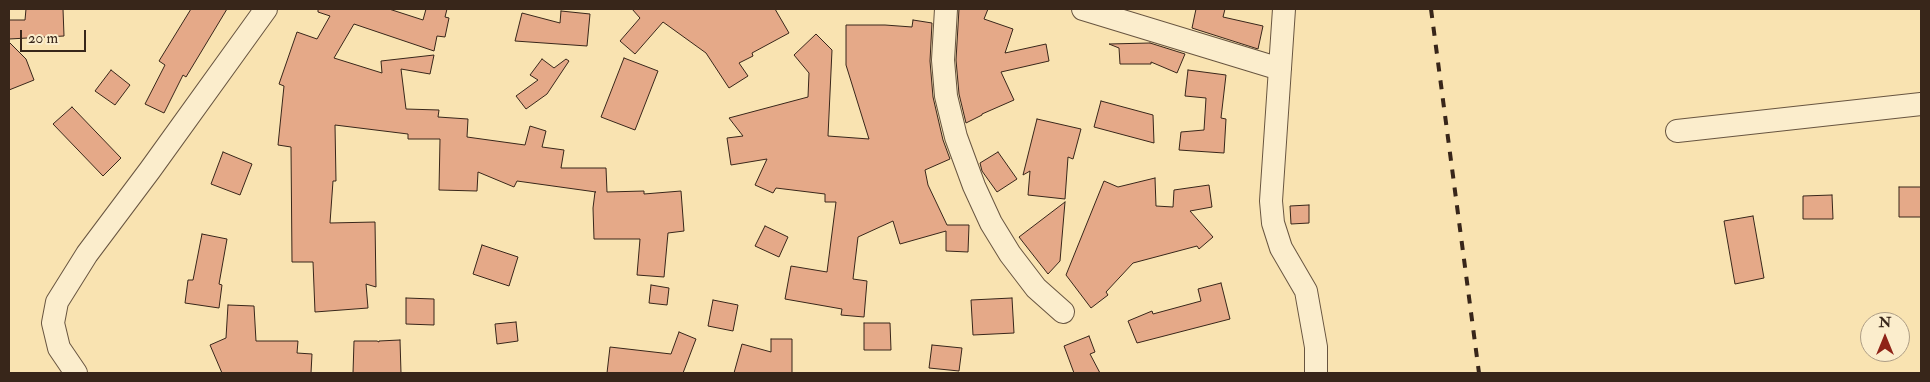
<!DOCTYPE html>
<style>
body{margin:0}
#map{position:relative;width:1930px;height:382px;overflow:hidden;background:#f9e3b1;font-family:"IM FELL Double Pica",serif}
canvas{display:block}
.frame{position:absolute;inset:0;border:10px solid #38261a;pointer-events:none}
.north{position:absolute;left:1860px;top:312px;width:50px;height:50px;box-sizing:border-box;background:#fbedcc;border:1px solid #ad9d85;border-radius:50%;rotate:0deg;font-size:14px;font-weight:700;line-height:20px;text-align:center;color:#38261a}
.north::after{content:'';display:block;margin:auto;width:18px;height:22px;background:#8f2418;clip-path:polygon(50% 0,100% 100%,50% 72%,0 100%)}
.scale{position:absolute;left:20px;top:30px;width:66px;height:22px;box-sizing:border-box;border:2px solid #38261a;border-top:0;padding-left:6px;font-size:15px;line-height:18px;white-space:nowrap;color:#38261a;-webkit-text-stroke:4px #fbedcc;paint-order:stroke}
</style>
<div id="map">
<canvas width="1930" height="382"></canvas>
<div class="frame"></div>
<div class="north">N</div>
<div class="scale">20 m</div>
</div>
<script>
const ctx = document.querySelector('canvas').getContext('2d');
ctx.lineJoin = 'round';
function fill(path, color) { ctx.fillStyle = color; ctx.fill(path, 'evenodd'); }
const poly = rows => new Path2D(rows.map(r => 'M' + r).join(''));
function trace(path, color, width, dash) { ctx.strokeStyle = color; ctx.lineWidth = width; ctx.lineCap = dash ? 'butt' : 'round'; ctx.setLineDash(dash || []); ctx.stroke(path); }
const building = poly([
 [26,9,63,9,64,36,9,39,9,20,25,20,26,9],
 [191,9,227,9,186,77,183,75,164,113,145,104,165,65,159,61,191,9],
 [318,9,389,9,423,20,426,9,447,9,445,17,449,18,445,37,437,36,434,51,354,24,334,58,382,73,381,61,434,55,430,74,401,69,406,109,439,110,438,117,468,119,467,137,525,145,530,126,546,131,542,147,564,150,561,168,606,168,607,192,644,191,644,194,681,191,684,231,668,233,664,277,637,275,640,239,594,239,593,208,595,192,596,192,517,181,514,187,478,172,477,191,439,190,440,139,408,139,408,134,335,125,336,181,333,181,330,223,375,222,376,287,366,284,368,308,315,312,313,262,292,262,291,147,278,145,284,86,279,84,297,32,317,39,330,16,318,12,318,9],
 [632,9,775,9,789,33,752,53,753,56,739,63,748,76,729,88,706,53,663,22,635,54,620,41,640,18,632,9],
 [959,9,988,9,984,19,1013,29,1005,53,1046,44,1049,61,1001,72,1014,100,982,114,982,115,966,123,959,94,956,60,959,9],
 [1196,9,1225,9,1223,17,1263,26,1258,49,1192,28,1196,9],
 [561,11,590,14,587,46,515,41,522,13,560,23,561,11],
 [913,20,932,23,930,61,933,97,943,140,950,159,925,170,928,185,947,225,969,225,968,252,946,251,946,231,900,244,893,221,858,237,853,279,867,281,864,317,841,315,842,309,785,299,791,266,827,272,836,202,825,202,825,194,776,188,773,193,755,185,767,159,731,165,727,138,743,136,729,118,808,97,809,73,794,55,816,34,832,50,828,136,869,139,846,65,846,25,885,25,912,27,913,20],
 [9,42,26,59,34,80,9,90,9,42],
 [1150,43,1185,54,1177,73,1151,62,1151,64,1120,64,1119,48,1109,44,1150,43],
 [624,58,658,71,635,130,601,117,624,58],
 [542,59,554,68,566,59,569,61,547,94,526,109,516,96,538,80,530,75,542,59],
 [111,70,130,85,115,105,95,91,111,70],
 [1188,70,1226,75,1221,118,1226,119,1224,153,1179,150,1181,132,1204,130,1206,98,1185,96,1188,70],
 [1101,101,1153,115,1154,143,1094,127,1101,101],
 [72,107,121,158,103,176,53,124,72,107],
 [1037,119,1081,129,1073,159,1068,157,1065,199,1028,195,1030,171,1023,175,1037,119],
 [223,152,252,164,240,195,211,184,223,152],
 [998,152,1017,179,997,192,982,171,980,163,998,152],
 [1155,178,1156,206,1173,207,1174,190,1209,185,1212,207,1190,211,1213,237,1199,249,1197,246,1133,263,1106,292,1108,295,1091,308,1066,275,1104,181,1118,187,1155,178],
 [1899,187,1921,187,1921,217,1899,217,1899,187],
 [1832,195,1833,219,1803,219,1803,196,1832,195],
 [1065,202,1060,261,1048,274,1019,237,1065,202],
 [1309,205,1309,223,1291,224,1290,206,1309,205],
 [1753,216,1764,278,1735,284,1724,221,1753,216],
 [765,226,788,237,779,257,755,246,765,226],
 [202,234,227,239,219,284,222,285,219,308,185,303,188,280,193,280,202,234],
 [482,245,518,257,509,286,473,274,482,245],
 [1221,283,1230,319,1137,343,1128,321,1152,311,1153,314,1201,301,1198,289,1221,283],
 [651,285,669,288,667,305,649,303,651,285],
 [406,298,434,299,434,325,406,324,406,298],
 [1012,298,1014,333,973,335,971,300,1012,298],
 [713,300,738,305,733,331,708,326,713,300],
 [228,305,254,306,256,341,298,341,297,353,312,354,311,373,222,373,210,345,226,338,228,305],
 [516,322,518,341,497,344,495,324,516,322],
 [864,323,890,323,891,350,864,350,864,323],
 [679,332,696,339,683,373,607,373,610,347,671,354,679,332],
 [1089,336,1095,352,1090,354,1100,373,1074,373,1064,346,1089,336],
 [771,339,792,339,792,373,734,373,742,344,771,352,771,339],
 [400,340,401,373,353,373,354,341,377,341,379,342,379,341,400,340],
 [932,345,962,348,959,371,929,368,932,345]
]);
fill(building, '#e5a988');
trace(building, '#38261a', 1);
const street = poly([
 [946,9,943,60,946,96,956,137,974,186,991,223,1010,254,1036,288,1063,312],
 [1083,9,1280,69],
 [1284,9,1271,201,1273,223,1281,248,1306,291,1316,347,1316,373],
 [1677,131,1921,104],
 [76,373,59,348,53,323,57,302,87,254,150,170,266,9]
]);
trace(street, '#685540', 24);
trace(street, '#fbedcc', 22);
trace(poly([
 [1431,9,1479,373]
]), '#38261a', 4, [9, 9]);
</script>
